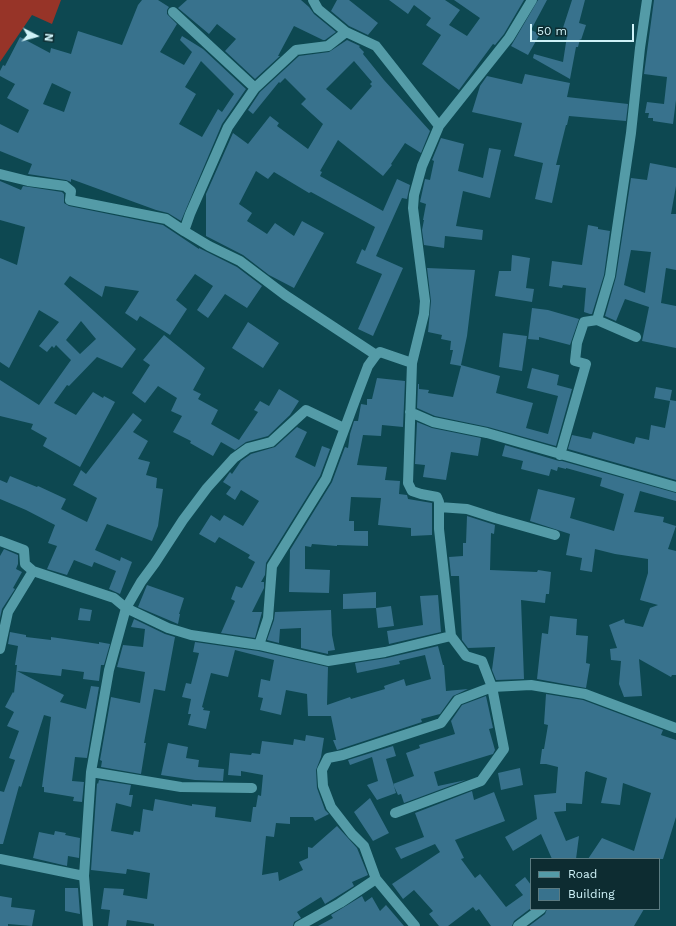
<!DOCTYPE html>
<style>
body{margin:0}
#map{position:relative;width:676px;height:926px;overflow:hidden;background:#0d4851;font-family:"Work Sans",sans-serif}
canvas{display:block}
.legend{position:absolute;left:530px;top:858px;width:130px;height:52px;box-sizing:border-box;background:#0d2c31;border:1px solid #5b7b81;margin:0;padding:5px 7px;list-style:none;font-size:12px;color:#cff2f8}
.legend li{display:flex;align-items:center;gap:8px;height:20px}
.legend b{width:20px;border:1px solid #5b7b81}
.north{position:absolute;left:16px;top:16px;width:40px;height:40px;-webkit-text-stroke:3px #0d2c31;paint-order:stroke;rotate:96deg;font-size:11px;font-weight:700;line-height:16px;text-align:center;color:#cff2f8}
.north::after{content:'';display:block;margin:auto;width:14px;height:18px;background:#cff2f8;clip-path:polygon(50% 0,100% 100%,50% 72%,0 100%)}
.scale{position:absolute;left:530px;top:24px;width:104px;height:18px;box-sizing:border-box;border:2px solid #cff2f8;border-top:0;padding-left:5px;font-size:12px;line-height:14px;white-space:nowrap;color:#cff2f8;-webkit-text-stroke:3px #0d2c31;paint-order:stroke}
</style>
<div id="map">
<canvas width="676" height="926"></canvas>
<ul class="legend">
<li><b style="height:5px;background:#549ba7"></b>Road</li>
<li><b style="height:11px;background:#38728d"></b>Building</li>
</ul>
<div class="north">N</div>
<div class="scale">50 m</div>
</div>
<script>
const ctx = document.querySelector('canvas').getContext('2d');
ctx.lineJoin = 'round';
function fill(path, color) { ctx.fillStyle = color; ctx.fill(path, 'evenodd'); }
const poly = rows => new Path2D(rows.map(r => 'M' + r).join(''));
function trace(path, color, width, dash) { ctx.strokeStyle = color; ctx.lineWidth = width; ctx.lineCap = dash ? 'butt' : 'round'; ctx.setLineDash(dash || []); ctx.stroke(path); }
fill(poly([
 [0,0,61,0,52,24,32,15,0,62]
]), '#973428');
fill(poly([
 [142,0,158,0,169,7,167,10,167,14,177,24,160,52,184,65,192,52,180,40,182,36,203,49,246,89,222,124,181,221,168,213,156,210,71,179,71,182,66,180,28,174,32,164,0,151,0,124,18,133,29,110,7,98,15,84,0,76,0,71,3,65,5,66,20,37,50,53,51,48,71,54,78,31,122,45,138,5],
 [201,61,234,94,222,112,218,109,202,137,179,124,196,94,185,87],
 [52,83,71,92,64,112,43,104],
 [187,0,301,0,309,7,314,14,336,32,325,40,323,40,294,26,278,56,280,56,255,79,225,51,236,39,217,24,209,34,178,8],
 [337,0,349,0,378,23,368,35,349,26,331,11],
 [389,0,445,0,460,10,449,25,467,36,480,18,454,0,524,0,504,34,495,45,493,44,459,90,422,64,441,35,426,25,431,18,414,5,408,14],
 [538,0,547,0,531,30,540,34,528,55,511,46],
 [572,0,585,0,579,23,586,25,581,40,580,39,578,47,576,47,570,79,533,58,534,54,563,62,567,36,561,34],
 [654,0,676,0,676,100,673,124,653,121,653,118,648,118,649,113,645,113,647,102,664,104,667,77,644,74],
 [347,40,360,46,359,47,364,52,363,54,384,80,430,131,421,153,405,143,391,164,392,165,383,176,338,140,320,171,322,172,320,176,383,211,397,179,410,185,407,199,402,198,376,256,403,268,373,336,358,329,382,274,356,263,362,249,365,251,375,227,311,192,309,193,274,172,268,179,256,171,239,204,252,213,247,221,267,234,275,223,294,236,302,221,324,233,294,288,269,275,243,255,206,236,206,194,233,133,248,144,270,116,279,123,277,126,308,149,323,124,301,104,306,99,285,78,280,83,279,82,253,114,248,110,260,92,299,56,329,52],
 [354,61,372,82,370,84,372,86,351,110,326,89],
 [525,74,570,83,567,97,628,104,626,121,569,116,567,125,566,125,556,165,560,165,552,203,535,199,543,163,514,156,522,123,472,112,480,86,487,76,522,84],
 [441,138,464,144,458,171,483,178,489,148,501,150,490,198,463,191,456,226,483,230,482,240,445,236,444,248,424,245,422,230,424,220,423,220,426,204,420,202,425,179,430,180,434,161,432,160],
 [650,163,676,168,676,186,671,214,676,214,676,270,666,268,661,303,676,306,676,348,642,341,649,307,625,299,616,321,605,316,616,277,631,178,647,180],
 [631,250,651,252,645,293,624,285],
 [0,181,21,190,23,186,62,192,64,194,64,203,69,206,163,225,199,249,199,248,237,267,262,286,247,308,225,294,208,318,197,310,213,286,195,274,176,300,187,309,170,335,140,316,137,321,125,313,139,291,105,286,102,297,70,276,64,284,136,349,122,368,97,357,69,386,67,385,54,403,76,415,93,392,103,398,104,396,115,402,80,467,43,446,47,438,31,429,33,424,0,416,0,380,39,405,71,360,56,345,54,348,52,346,47,352,39,346,59,322,39,310,9,368,0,362,0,258,17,265,25,227,0,220],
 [81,321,96,339,80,354,66,340],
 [588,225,598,227,598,229,610,231,604,275,592,314,590,314,584,312,586,288,563,285,562,288,549,286,552,261,582,265],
 [512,255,530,258,526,288,534,289,532,302,495,296,499,271,511,271],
 [427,268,475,270,467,336,461,365,500,376,496,393,533,403,526,428,548,434,558,396,527,388,532,368,559,375,557,385,572,389,556,446,488,427,435,416,417,408,418,384,419,384,419,389,429,390,428,393,453,397,461,366,450,364,453,350,450,350,451,341,441,339,442,335,428,332,431,301],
 [532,308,548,310,579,319,570,345,539,337,539,340,528,339],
 [248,322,279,343,263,368,232,348],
 [503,333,527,336,522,371,499,367],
 [164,335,205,368,193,390,201,394,198,399,218,410,211,424,239,440,258,412,254,410,260,401,269,406,279,389,299,401,290,415,268,436,246,442,235,450,221,442,213,456,190,443,191,441,173,432,182,416,171,411,177,398,158,386,145,403,132,393,150,365,143,360],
 [377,378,405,381,403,427,382,425,381,436,363,435,357,465,387,467,385,480,400,481,399,494,407,495,408,499,432,503,432,535,411,536,411,528,378,525,381,498,351,497,349,521,354,521,354,531,368,531,368,546,337,545,337,546,312,544,311,547,305,546,305,569,330,570,329,593,289,592,290,550,332,482,345,447,348,448,350,434,354,421,358,421,361,404,367,405,367,399,372,399],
 [656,387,672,390,670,400,676,401,676,480,568,449,572,435,591,439,593,432,634,444,636,437,649,440,651,425,665,428,670,401,654,398],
 [133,413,142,420,133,432,148,441,138,459,150,462,146,475,157,478,156,488,163,489,158,526,152,541,107,524,95,550,120,561,121,557,132,562,120,594,109,589,116,571,94,562,92,567,74,560,67,575,47,569,57,546,48,543,55,525,26,510,0,499,0,480,7,483,10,476,37,487,38,486,66,499,61,509,87,522,97,498,73,485,81,470,86,474],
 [417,422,432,428,481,438,478,456,451,452,446,480,423,477,425,465,415,464],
 [297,427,307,432,295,457,315,467,322,446,330,449,320,476,266,563,265,575,261,582,264,582,264,588,252,612,262,612,255,638,221,633,235,601,231,599,236,586,242,588,255,562,248,558,250,555,219,537,215,543,199,534,211,515,220,521,224,515,243,526,259,501,241,490,235,500,226,494,231,487,223,482,230,472,232,474,241,461,251,454,275,447],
 [505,445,559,461,562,461,676,493,676,501,640,491,634,512,664,517,663,522,676,526,668,549,676,551,676,675,672,675,671,677,639,659,642,696,624,697,619,684,621,661,611,660,610,649,617,648,609,625,624,619,625,623,643,627,650,608,658,605,640,600,648,573,648,559,615,554,595,549,592,572,580,570,582,558,566,555,570,534,530,521,538,489,575,498,570,518,614,531,624,494,600,486,602,478,566,468,566,469,558,467,557,471,551,469,549,476,521,469,523,461,502,456],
 [467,516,495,525,494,534,491,533,490,570,537,572,538,570,551,572,549,594,546,594,545,603,521,600,524,679,496,680,492,670,495,647,468,648,462,640,459,576,451,576,449,557,463,556,463,543,466,543],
 [4,549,18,555,18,564,16,569,22,572,13,588,15,589,2,609,0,618,0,556],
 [147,585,184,598,179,614,180,614,178,624,138,607],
 [376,592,376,608,391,606,394,626,378,628,376,608,343,609,343,594],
 [438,595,441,632,389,644,387,631,423,625,420,596],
 [80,608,92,610,90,621,78,620],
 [331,610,332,635,335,650,328,651,328,654,301,648,301,628,280,629,279,643,267,640,274,620,275,612],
 [550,616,577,619,576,635,588,636,586,663,590,664,586,688,537,679,542,633,548,634],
 [134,619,165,634,175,637,165,691,154,689,144,743,146,743,141,774,101,767,102,761,100,760,111,697,140,703,145,672,117,667,123,645,143,647,145,629,131,627],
 [10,632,26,635,26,637,51,640,51,637,99,644,99,642,110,644,104,665,101,665,99,681,83,679,84,672,62,669,61,676,17,671,64,695,60,702,86,709,91,686,99,687,87,758,75,757,72,781,84,782,82,802,73,801,74,797,44,792,44,787,42,787,51,717,44,715,21,787,19,786,3,844,0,844,0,791,4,792,15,760,9,758,19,731,7,726,14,712,5,707,13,692,14,693,17,665,15,665,18,646,8,644],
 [195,642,258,651,328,667,327,705,350,697,351,699,385,689,384,686,404,679,406,686,431,679,425,655,399,661,400,664,357,673,355,663,387,658,438,646,443,665,444,665,446,691,468,689,453,696,440,714,421,719,422,722,337,750,333,740,336,740,331,716,308,716,307,694,286,690,281,715,260,710,263,698,258,697,261,679,270,681,274,660,235,650,228,677,211,673,202,707,204,708,203,710,210,711,206,729,188,725,191,714,188,714,191,699,182,697,186,683,191,684,199,653,193,652],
 [546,694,583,700,663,730,661,735,676,740,676,817,663,859,588,859,602,838,634,851,651,793,623,783,620,805,601,803,607,778,586,771,586,772,585,772,582,804,566,803,566,811,554,812,566,841,579,836,576,859,552,859,541,834,513,851,505,837,537,819,534,795,556,793,558,767,546,764,540,764,542,749,544,749,548,725,544,724],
 [486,696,493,728,489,729,495,750,493,754,434,772,438,786,466,780,404,803,401,794,398,795,393,784,414,776,406,753,420,748,419,745,455,734,451,721,462,705],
 [306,735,324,738,321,757,316,770,317,788,325,810,329,814,315,821,313,817,290,817,290,824,276,823,274,837,266,836,262,875,278,872,279,881,303,870,299,862,308,858,308,847,312,848,337,826,357,848,368,875,352,882,354,886,325,904,321,897,297,912,301,918,294,922,293,926,154,926,154,924,127,920,126,926,108,926,110,910,101,909,104,888,124,889,123,895,147,899,150,873,127,869,126,874,91,870,97,783,98,784,99,780,131,785,129,795,133,795,131,807,116,803,111,831,133,835,134,831,140,832,143,809,153,811,155,799,192,806,192,804,216,807,215,817,251,822,253,807,256,807,258,795,261,796,263,775,241,771,241,776,228,775,230,753,251,755,252,753,260,754,262,741,293,745,294,739,305,741],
 [168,743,188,747,186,758,199,760,198,767,224,769,223,781,195,780,161,775],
 [393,746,396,756,386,759,396,793,377,800,367,785,378,781,372,757,350,765,348,760],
 [520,768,523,785,501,790,498,773],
 [472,791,474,800,494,792,505,821,455,840,464,858,461,859,475,878,480,874,506,907,523,895,515,885,525,877,531,885,531,908,514,921,512,926,491,926,479,909,476,911,473,907,448,926,439,926,429,914,433,911,414,890,403,899,392,884,440,852,435,844,401,859,395,848,424,837,415,813],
 [370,798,389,833,373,841,354,812],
 [55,831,66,833,65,835,80,838,79,858,68,856,67,866,33,858,39,832,54,835],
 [65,888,78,888,80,914,65,911],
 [0,896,12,898,11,907,35,910,32,926,8,924,8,926,0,926],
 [362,896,365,902,372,897,380,911,386,905,404,926,318,926,333,918,331,915],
 [547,909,644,909,634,926,529,926,545,914]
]), '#38728d');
trace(poly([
 [313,0,318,9,346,32],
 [173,12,255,88],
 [0,174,28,181,65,186,71,191,70,200,166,219,184,231,190,214,228,127,255,88,296,50,328,46,346,32,376,46,439,126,509,38,532,0],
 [184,231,209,246,240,261,285,295,376,355],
 [597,320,610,276,631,133,640,48,647,0],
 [412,363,380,352,376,355,368,366,357,395,326,479,272,566,268,618,259,645,328,661,385,652,451,636],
 [410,412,433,422,487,433,676,487],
 [560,455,586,364,575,361,577,343,584,322,597,320,636,337],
 [439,507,467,509,495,518,555,535],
 [0,541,24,550,25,564,33,571,114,598,126,608,168,628,191,635,259,645],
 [0,649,8,612,33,571],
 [91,772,181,787,252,788],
 [395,813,481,781,504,749,492,687,482,661,466,656,451,636,439,529,439,502,437,497,421,494,412,491,408,483,412,363,424,314,425,301,413,208,414,195,422,166,439,126],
 [0,859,84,876],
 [376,879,415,926],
 [88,926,84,876,91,772,109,670,126,608,141,582,155,563,183,520,207,488,234,458,248,448,271,442,306,410,344,428],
 [299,926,340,903,376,879,364,846,352,834,331,807,323,786,322,770,328,758,343,755,441,723,458,700,492,687,531,685,585,694,676,728],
 [518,926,541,909]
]), '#549ba7', 10);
</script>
